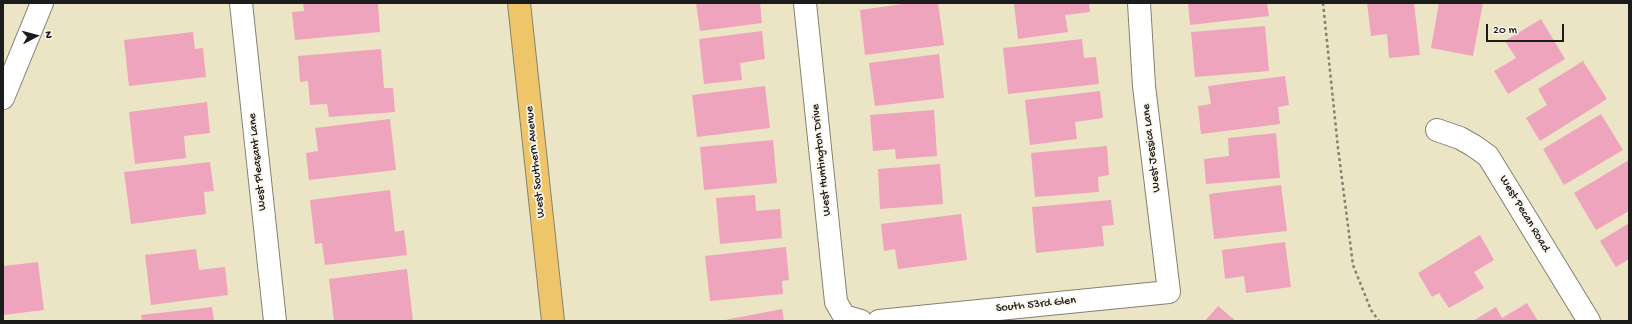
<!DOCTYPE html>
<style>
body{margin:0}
#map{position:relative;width:1632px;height:324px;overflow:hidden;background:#ece5c5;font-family:"Gochi Hand",sans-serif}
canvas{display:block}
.frame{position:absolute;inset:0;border:4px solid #1c1c1c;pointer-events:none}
.north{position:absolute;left:16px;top:16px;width:40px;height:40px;-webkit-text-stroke:3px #fbf7ec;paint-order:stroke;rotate:84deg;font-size:11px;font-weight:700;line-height:16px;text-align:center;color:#1c1c1c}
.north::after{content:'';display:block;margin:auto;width:14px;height:18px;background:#1c1c1c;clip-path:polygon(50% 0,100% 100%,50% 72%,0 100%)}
.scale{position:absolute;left:1486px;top:24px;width:78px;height:18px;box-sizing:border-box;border:2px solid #1c1c1c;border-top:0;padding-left:5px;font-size:12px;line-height:14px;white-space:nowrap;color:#1c1c1c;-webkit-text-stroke:3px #fbf7ec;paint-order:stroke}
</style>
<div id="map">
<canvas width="1632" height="324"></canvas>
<div class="frame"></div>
<div class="north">N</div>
<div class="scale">20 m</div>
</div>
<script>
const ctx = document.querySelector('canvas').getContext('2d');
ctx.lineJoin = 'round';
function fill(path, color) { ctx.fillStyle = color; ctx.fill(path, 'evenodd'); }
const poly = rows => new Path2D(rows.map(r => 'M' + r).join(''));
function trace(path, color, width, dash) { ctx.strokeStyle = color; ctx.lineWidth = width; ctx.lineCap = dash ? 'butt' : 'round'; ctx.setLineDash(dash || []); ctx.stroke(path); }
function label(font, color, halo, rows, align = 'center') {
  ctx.font = font + ' "Gochi Hand",sans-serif'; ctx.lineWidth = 3.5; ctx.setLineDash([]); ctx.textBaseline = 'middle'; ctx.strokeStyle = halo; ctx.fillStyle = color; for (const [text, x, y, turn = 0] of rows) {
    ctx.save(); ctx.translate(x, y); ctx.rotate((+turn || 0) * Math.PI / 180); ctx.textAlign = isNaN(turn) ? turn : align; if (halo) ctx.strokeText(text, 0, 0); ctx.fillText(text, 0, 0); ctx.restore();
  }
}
fill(poly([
 [303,3,378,3,380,32,295,40,292,12,304,11],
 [696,3,760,3,762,23,700,31],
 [910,3,938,3,944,45,865,55,860,10],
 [1014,3,1089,3,1090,12,1065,15,1068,32,1018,39],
 [1188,3,1267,3,1269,16,1190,25],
 [1367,3,1414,3,1420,55,1389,58,1387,34,1371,36],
 [1439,3,1483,3,1473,56,1431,48],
 [1541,19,1565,59,1508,94,1494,71,1516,58,1505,41],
 [1265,26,1269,71,1195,77,1191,32],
 [762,31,765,59,740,63,742,80,704,84,699,39],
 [193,32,195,49,203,48,206,77,129,86,124,40],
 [1082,39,1084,58,1096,57,1099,84,1008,94,1003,48],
 [381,49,384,88,393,88,395,112,329,117,327,104,310,105,308,81,300,82,298,56],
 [939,54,944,98,875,106,869,63],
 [1583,61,1607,99,1540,141,1526,118,1547,105,1538,89],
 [1285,76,1289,105,1278,107,1280,124,1201,134,1198,106,1211,104,1208,86],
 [765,86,770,128,697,137,692,95],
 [1100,91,1103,118,1075,122,1077,139,1030,145,1025,100],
 [207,102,210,133,184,136,186,158,135,164,129,112],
 [934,110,937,156,896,159,895,149,873,151,870,115],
 [1601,114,1623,150,1564,185,1543,149],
 [390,119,396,170,309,180,306,153,318,151,315,128],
 [1276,133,1280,178,1206,184,1204,159,1229,156,1228,138],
 [773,140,777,183,704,190,700,147],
 [1107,146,1109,175,1098,177,1099,192,1035,197,1031,153],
 [1629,160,1629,211,1596,230,1574,193],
 [210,162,214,191,204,192,206,214,131,224,124,172],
 [940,164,943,204,880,209,878,169],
 [1281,185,1287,231,1214,239,1209,194],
 [390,190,395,232,404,230,407,255,325,265,322,243,315,244,310,200],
 [755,195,756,211,780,209,782,238,720,244,716,198],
 [1111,200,1114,225,1102,226,1104,246,1036,253,1032,207],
 [961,214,967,260,898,269,895,249,884,251,881,224],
 [1629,223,1629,259,1616,267,1600,241],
 [1480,235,1494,260,1474,272,1484,288,1449,308,1439,293,1432,297,1418,273],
 [1285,242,1291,287,1246,293,1244,276,1225,279,1222,250],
 [786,247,789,280,782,281,783,294,710,301,705,256],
 [196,249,199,270,225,267,228,295,151,305,145,255],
 [38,262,44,310,3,315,3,266],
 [407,269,413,321,334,321,329,279],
 [1527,303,1538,321,1473,321,1496,307,1502,318],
 [1218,306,1236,321,1205,321],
 [212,307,214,321,142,321,141,315],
 [782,309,784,321,725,321,725,320]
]), '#eea4bd');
const minor = poly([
 [241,3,275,321],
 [805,3,836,302,844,316,861,321],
 [3,98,42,3],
 [1437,130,1460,138,1474,146,1488,156,1589,321],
 [879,321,1169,292,1144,86,1139,3]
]);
const major = poly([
 [519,3,553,321]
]);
trace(minor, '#848070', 24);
trace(major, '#848070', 24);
trace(poly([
 [1323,3,1338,148,1353,265,1371,310,1379,321]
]), '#848070', 2.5, [3, 3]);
trace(minor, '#fff', 22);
trace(major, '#eec569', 22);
label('12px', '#1c1c1c', '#fbf7ec', [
 ["West Jessica Lane",1152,148,-97],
 ["West Huntington Drive",822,160,-96],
 ["West Pleasant Lane",258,162,-96],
 ["West Southern Avenue",536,162,-96],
 ["West Pecan Road",1524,214,59],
 ["South 53rd Glen",1036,305,-6]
]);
</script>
